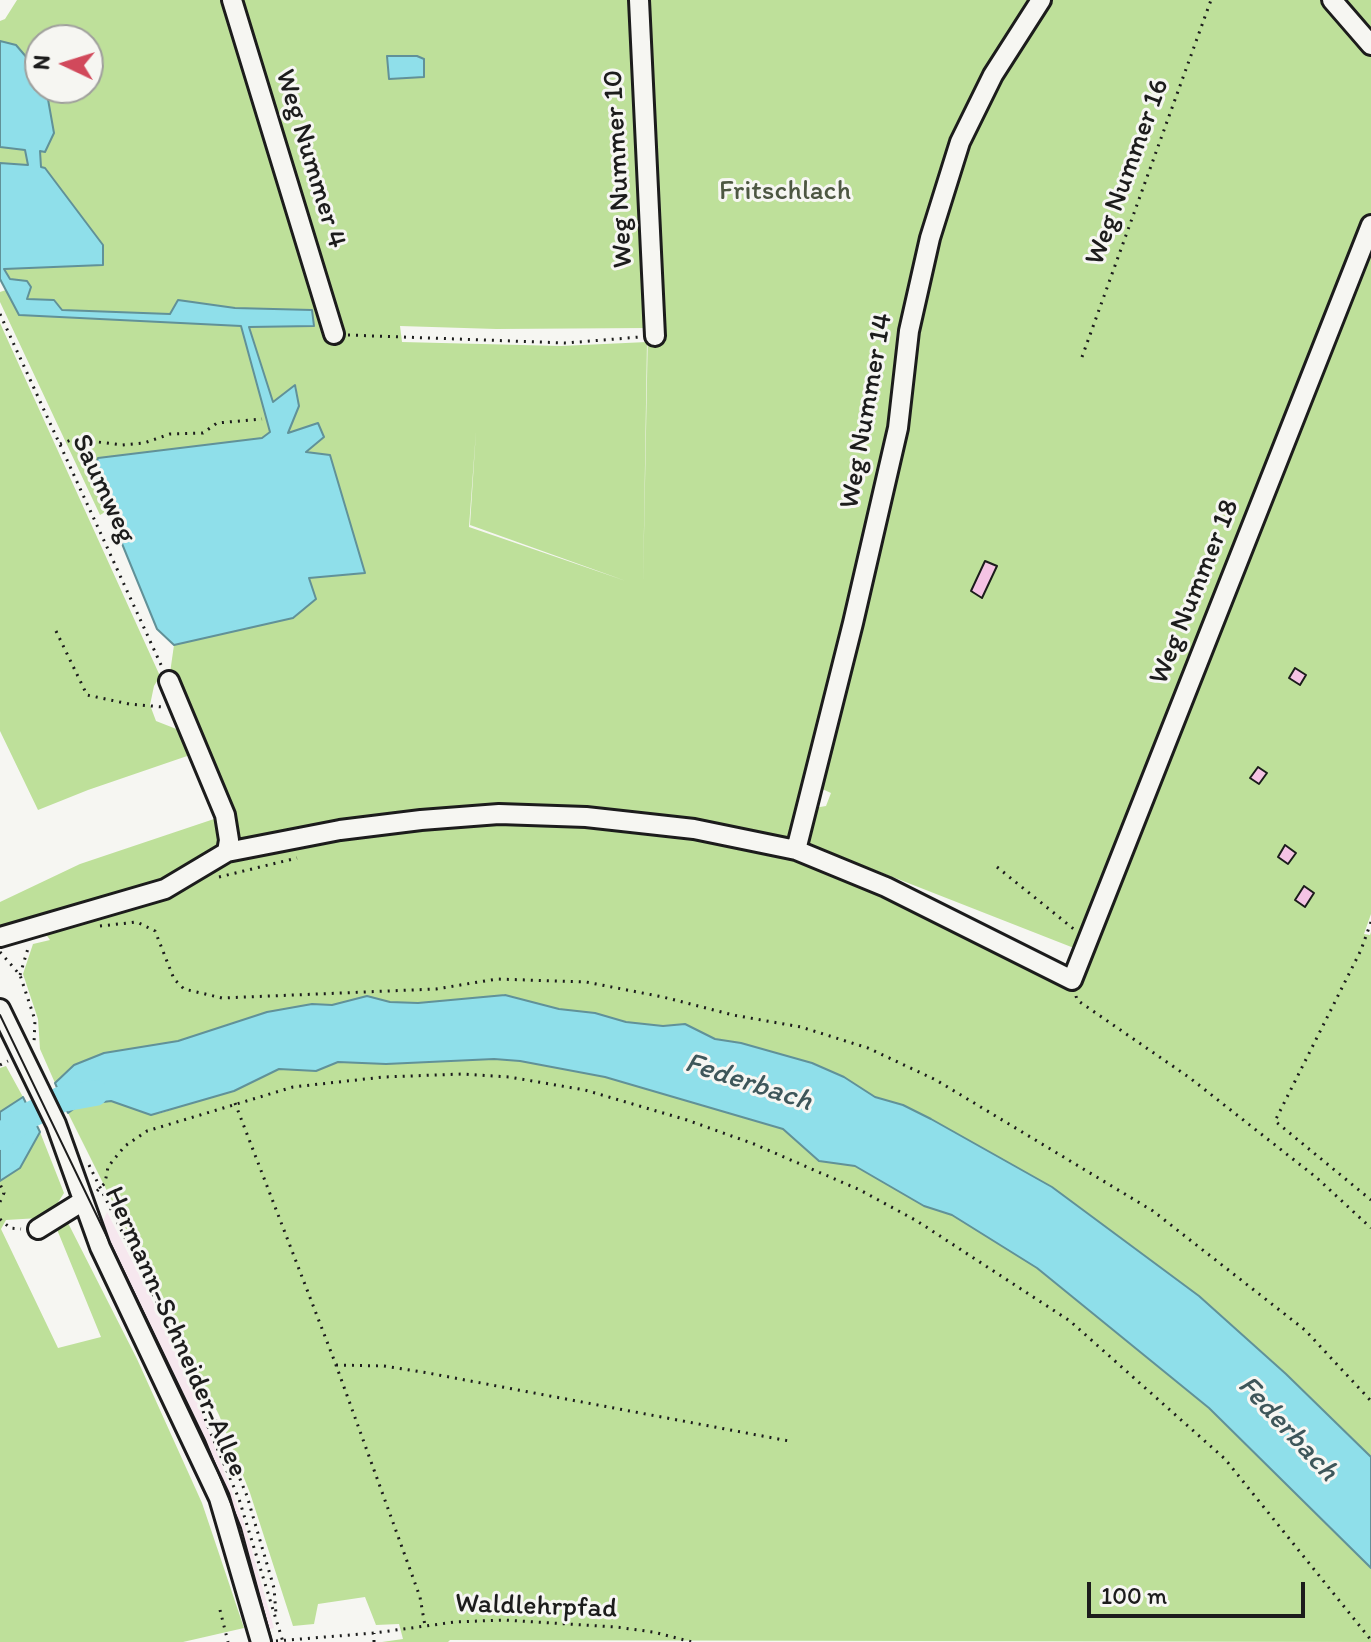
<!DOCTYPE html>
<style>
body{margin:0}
#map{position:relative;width:1371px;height:1642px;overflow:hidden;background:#f6f6f2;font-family:Itim,sans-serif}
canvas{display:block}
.north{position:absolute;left:24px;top:24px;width:80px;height:80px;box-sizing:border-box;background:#f6f6f2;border:2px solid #9f9f9c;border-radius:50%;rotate:274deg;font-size:22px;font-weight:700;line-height:32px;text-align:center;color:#1c1c1c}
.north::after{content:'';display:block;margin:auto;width:28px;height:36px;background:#d1495b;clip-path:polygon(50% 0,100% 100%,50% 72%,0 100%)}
.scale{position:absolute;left:1087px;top:1582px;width:218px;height:36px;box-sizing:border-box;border:4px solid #1c1c1c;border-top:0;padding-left:10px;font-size:24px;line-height:28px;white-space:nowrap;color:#1c1c1c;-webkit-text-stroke:6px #f6f6f2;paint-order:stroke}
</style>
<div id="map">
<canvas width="1371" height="1642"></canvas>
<div class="north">N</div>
<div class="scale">100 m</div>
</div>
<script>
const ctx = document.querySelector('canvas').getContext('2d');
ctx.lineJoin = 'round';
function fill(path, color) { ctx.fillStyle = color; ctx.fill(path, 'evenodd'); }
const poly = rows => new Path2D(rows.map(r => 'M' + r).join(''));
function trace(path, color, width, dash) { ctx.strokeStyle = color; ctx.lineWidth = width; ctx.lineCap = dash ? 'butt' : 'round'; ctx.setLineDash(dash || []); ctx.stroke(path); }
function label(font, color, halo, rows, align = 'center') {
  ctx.font = font + ' Itim,sans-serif'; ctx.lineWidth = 6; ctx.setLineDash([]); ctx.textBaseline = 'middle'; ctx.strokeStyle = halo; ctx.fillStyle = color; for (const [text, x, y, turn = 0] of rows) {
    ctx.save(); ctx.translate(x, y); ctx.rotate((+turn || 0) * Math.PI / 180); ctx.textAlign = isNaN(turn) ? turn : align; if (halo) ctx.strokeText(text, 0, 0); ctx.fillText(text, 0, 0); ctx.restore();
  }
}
fill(poly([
 [107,1212,177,1349,245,1526,274,1628,263,1631,239,1540,99,1231]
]), '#f6e7ee');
fill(poly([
 [17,0,1371,0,1371,914,1364,934,1370,935,1371,932,1371,1457,1286,1374,1199,1296,1052,1187,903,1105,875,1097,844,1077,812,1063,741,1043,715,1039,685,1024,663,1026,626,1022,595,1013,559,1009,505,995,418,1003,390,1002,367,996,332,1005,312,1004,267,1012,178,1041,104,1053,74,1065,55,1083,40,1049,38,1019,23,974,33,944,50,940,41,927,233,858,409,825,504,818,621,824,790,855,858,879,1065,981,1079,950,806,843,814,808,826,806,831,793,820,788,794,822,786,839,776,842,560,809,235,843,170,673,174,645,293,618,309,578,365,573,305,452,318,423,288,434,299,406,296,386,273,403,249,326,314,326,312,310,235,308,178,300,170,314,62,310,54,300,26,299,3,269,103,265,103,245,45,168,41,167,40,150,54,133,46,88,88,88,88,40,40,40,40,73,16,45,0,41,0,21,5,19],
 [400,326,496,329,648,328,643,587,647,342,561,346,402,342],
 [476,431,470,525,626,581,469,527],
 [0,147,26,150,28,166,0,163],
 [6,290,19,315,241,326,271,433,263,438,93,473,107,511,100,515,0,302,0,292],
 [0,323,160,676,154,686,150,705,156,721,184,732,193,754,88,790,38,810,0,731],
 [217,818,221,851,163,883,0,932,0,902,80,864],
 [494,1059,520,1061,605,1077,783,1129,819,1161,855,1166,924,1206,952,1215,1037,1268,1209,1408,1371,1568,1371,1642,450,1640,448,1642,382,1642,403,1639,399,1624,376,1625,365,1597,318,1604,314,1624,293,1626,250,1493,219,1415,68,1113,78,1105,111,1101,150,1115,161,1113,246,1085,279,1069,316,1071,338,1062,385,1064],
 [6,1066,23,1097,0,1112,0,1068],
 [40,1132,64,1193,57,1204,39,1218,6,1220,1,1229,58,1348,101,1337,56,1227,67,1221,137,1359,202,1503,244,1628,183,1642,0,1642,0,1181,20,1168]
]), '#bee09a');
const water = poly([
 [0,41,16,45,40,73,40,88,46,88,54,133,45,152,40,151,41,167,45,168,103,245,103,265,4,269,10,279,27,281,31,287,27,299,54,300,62,310,170,314,178,300,235,308,312,310,314,326,249,327,273,402,295,385,299,406,288,433,318,423,324,437,306,452,330,455,365,573,309,578,316,599,293,618,174,645,157,629,93,473,98,458,262,438,270,432,241,326,19,315,0,279,0,163,28,165,25,150,0,147,0,41],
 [387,56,417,56,424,59,424,77,389,79,387,56],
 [505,995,559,1009,595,1013,626,1022,663,1026,685,1024,715,1039,741,1043,812,1063,844,1077,875,1097,903,1105,931,1119,1052,1187,1199,1296,1286,1374,1371,1457,1371,1568,1209,1408,1037,1268,952,1215,924,1206,855,1166,819,1161,783,1129,605,1077,520,1061,494,1059,386,1064,338,1062,316,1071,279,1069,234,1091,151,1115,111,1101,79,1105,68,1113,55,1083,74,1065,104,1053,178,1041,267,1012,312,1004,332,1005,367,996,390,1002,418,1003,505,995],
 [23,1097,40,1132,20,1168,0,1181,0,1112,23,1097]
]);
fill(water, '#8fdfea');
trace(water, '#619198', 2);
trace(poly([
 [0,1137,28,1116,62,1099,95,1093]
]), '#8fdfea', 26);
const building = poly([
 [985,561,997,566,982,598,971,591,985,561],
 [1295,668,1306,675,1300,685,1289,678,1295,668],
 [1258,767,1267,773,1259,784,1250,778,1258,767],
 [1285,845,1296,853,1288,864,1278,857,1285,845],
 [1304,886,1314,893,1305,907,1295,900,1304,886]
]);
fill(building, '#f5c3e4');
trace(building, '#1c1c1c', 2);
const minor = poly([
 [232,0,334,334],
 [639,0,655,336],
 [1332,0,1371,45],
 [796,850,853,623,898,428,909,331,930,238,960,142,993,75,1041,0],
 [227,852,340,830,421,820,499,814,586,817,694,829,796,850,886,887,1072,980,1371,225],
 [0,937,165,889,227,852,229,840,225,815,169,681],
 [0,1009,56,1124,100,1247,219,1498,261,1642],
 [38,1229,83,1201]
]);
trace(minor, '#1c1c1c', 24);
trace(poly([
 [0,314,162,667],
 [348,335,566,343,640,337],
 [1082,357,1211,0],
 [60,444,74,439,122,445,144,443,170,434,203,433,217,423,262,419],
 [56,631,87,695,129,704,163,707],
 [997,867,1075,930],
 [219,877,297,858],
 [1371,922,1361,950,1275,1121,1371,1200],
 [100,926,137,922,155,931,174,979,184,989,222,998,436,989,497,979,586,982,663,997,733,1015,801,1027,868,1048,936,1080,1153,1211,1305,1330,1371,1401],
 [0,952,20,975,35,1020,34,1043],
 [20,975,29,945],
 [1076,996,1077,1000,1190,1078,1317,1178,1371,1228],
 [0,1065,8,1061],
 [235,1103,336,1365,420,1597,425,1626],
 [89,1165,194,1377,206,1422,239,1499,283,1642],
 [97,1191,105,1183,108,1167,115,1158,125,1146,147,1131,293,1087,384,1077,462,1074,509,1077,585,1090,687,1120,754,1144,860,1190,917,1221,1070,1321,1225,1459,1371,1640],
 [0,1202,4,1193,0,1184],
 [0,1219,10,1228,21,1229],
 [336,1365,384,1366,428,1373,789,1441],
 [197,1384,214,1416,247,1496,274,1588,276,1614],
 [220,1610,228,1642],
 [276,1641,374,1633,455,1622,504,1620,616,1627,653,1632,692,1642],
 [374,1642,374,1633]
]), '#1c1c1c', 3, [2, 6]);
trace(minor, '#f6f6f2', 18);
trace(poly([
 [0,1015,205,1440,241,1528,272,1642]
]), '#1c1c1c', 2);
label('28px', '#1c1c1c', '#f6f6f2', [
 ["Weg Nummer 4",310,159,73],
 ["Weg Nummer 10",619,169,-93],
 ["Weg Nummer 16",1128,172,-70],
 ["Weg Nummer 14",867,411,-80],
 ["Saumweg",103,489,65],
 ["Weg Nummer 18",1195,592,-68],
 ["Hermann-Schneider-Allee",175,1332,66],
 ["Waldlehrpfad",536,1607,2]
]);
label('28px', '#4d5742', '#f6f6f2', [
 ["Fritschlach",785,192]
]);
label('italic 30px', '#3e565a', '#f6f6f2', [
 ["Federbach",748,1083,18],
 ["Federbach",1287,1429,47]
]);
</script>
